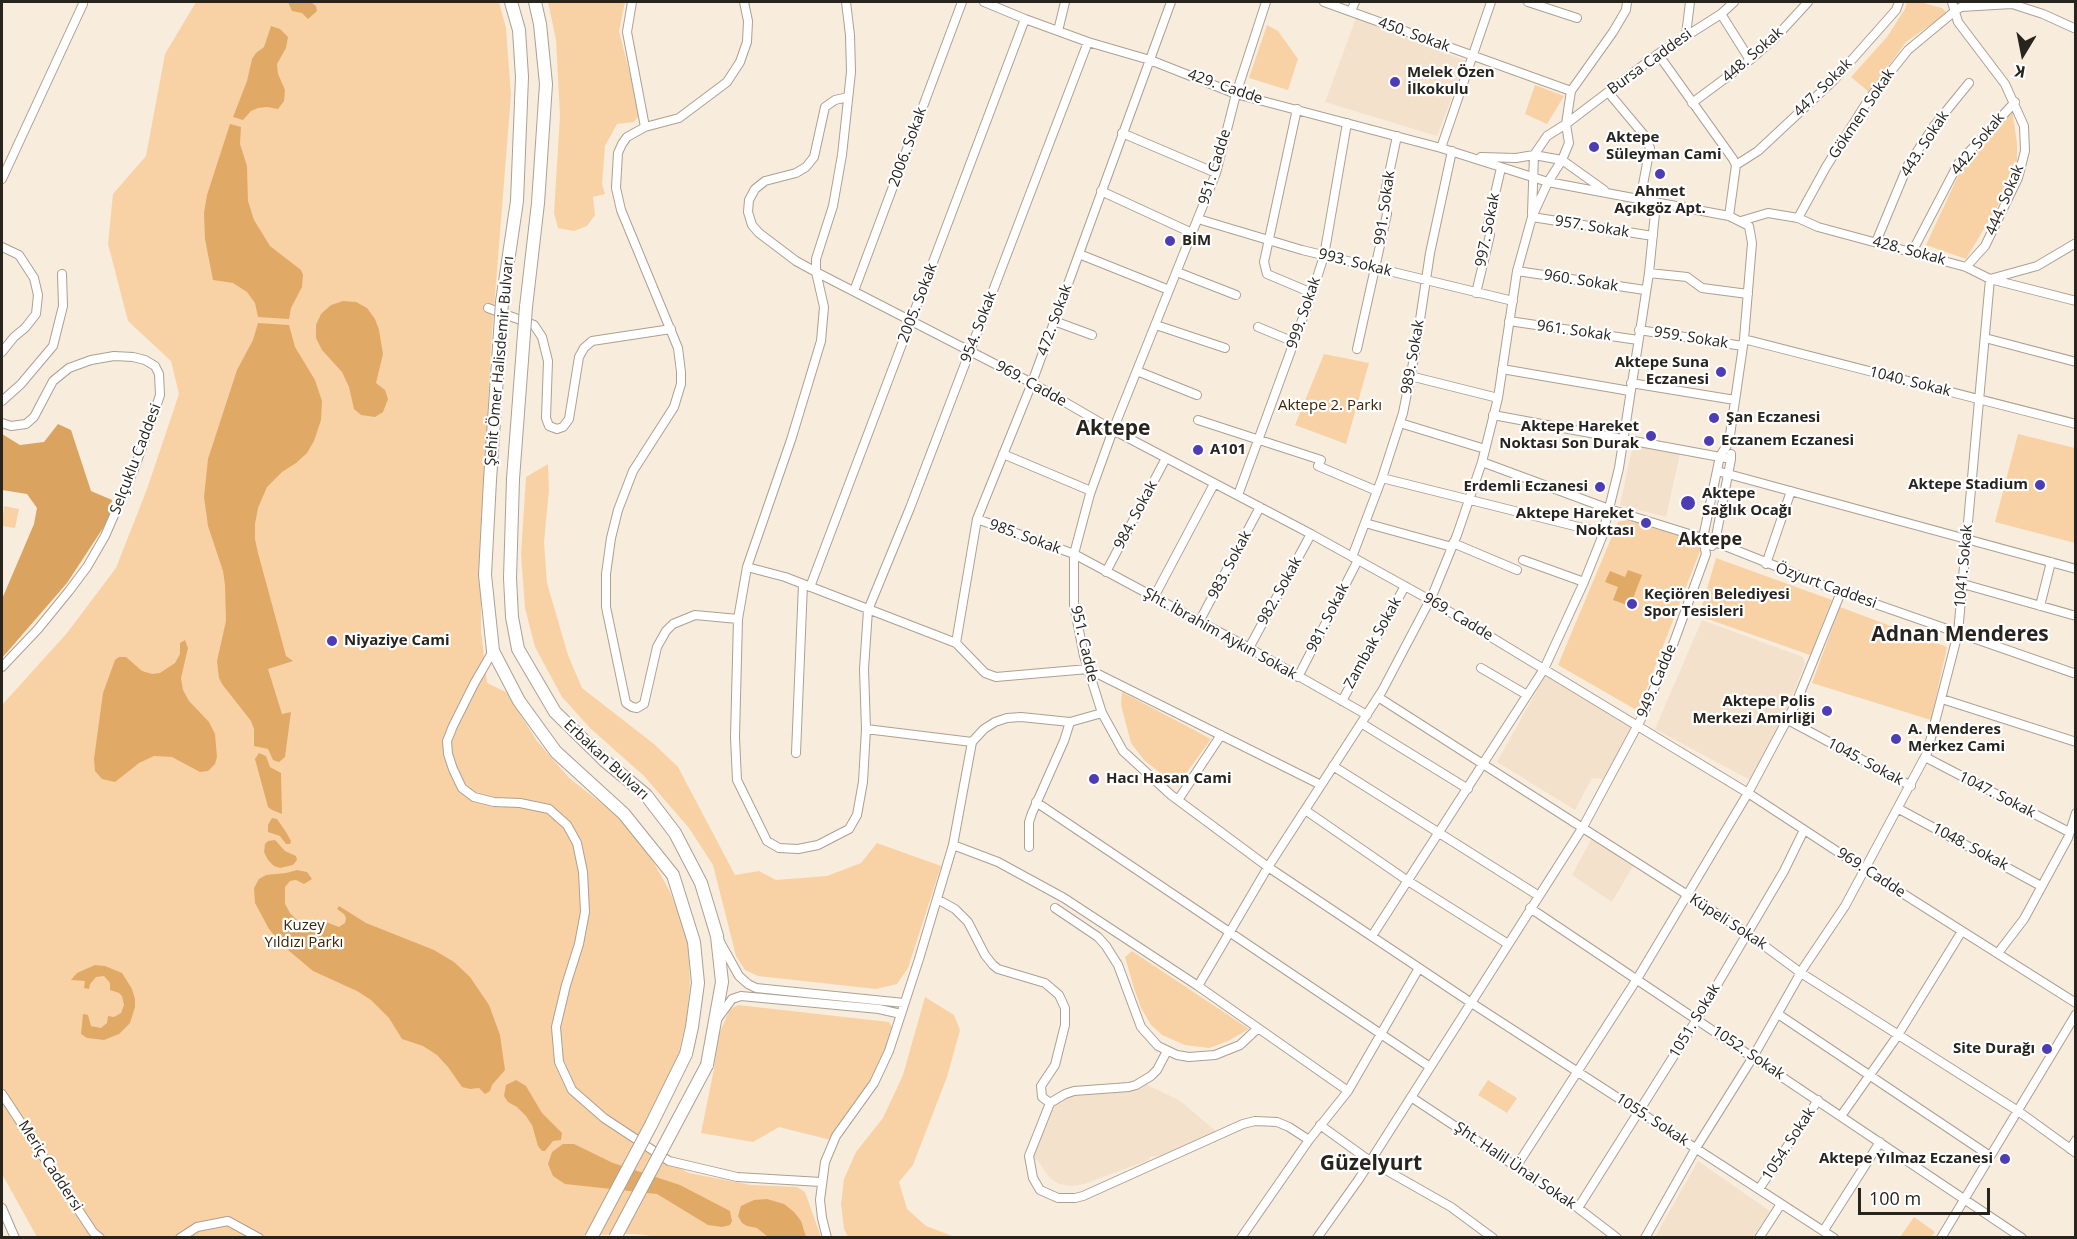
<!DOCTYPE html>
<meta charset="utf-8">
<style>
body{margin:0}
#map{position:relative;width:2077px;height:1239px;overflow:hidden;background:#f8ecdd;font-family:"Open Sans",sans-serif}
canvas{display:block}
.frame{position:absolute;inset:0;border:3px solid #27231d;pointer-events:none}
.north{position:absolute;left:1993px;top:24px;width:60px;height:60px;-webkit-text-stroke:4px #fff;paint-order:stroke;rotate:190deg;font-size:16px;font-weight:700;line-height:24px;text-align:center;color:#27231d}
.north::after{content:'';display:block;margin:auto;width:21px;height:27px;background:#27231d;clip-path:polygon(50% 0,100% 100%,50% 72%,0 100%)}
.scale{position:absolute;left:1858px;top:1188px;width:132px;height:27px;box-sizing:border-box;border:3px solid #27231d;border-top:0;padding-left:8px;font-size:18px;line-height:21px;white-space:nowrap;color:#27231d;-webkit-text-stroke:4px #fff;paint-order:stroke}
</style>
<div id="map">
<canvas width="2077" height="1239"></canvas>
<div class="frame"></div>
<div class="north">K</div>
<div class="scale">100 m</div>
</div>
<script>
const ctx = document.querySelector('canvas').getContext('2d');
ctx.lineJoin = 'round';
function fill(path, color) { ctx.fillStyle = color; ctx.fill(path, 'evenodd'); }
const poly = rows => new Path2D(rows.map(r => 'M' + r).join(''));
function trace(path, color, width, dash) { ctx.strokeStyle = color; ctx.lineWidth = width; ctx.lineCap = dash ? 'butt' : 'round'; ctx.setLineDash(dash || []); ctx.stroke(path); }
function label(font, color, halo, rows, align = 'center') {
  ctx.font = font + ' "Open Sans",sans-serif'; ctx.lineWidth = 4.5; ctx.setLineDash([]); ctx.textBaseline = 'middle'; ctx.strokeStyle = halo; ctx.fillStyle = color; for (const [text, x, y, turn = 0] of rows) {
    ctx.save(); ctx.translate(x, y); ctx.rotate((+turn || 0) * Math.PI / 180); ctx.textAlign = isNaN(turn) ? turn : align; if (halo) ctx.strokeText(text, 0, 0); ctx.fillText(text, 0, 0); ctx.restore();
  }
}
fill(poly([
 [1356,18,1466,61,1437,136,1325,102],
 [1633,445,1680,454,1666,517,1620,505],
 [1702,620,1803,657,1805,664,1782,722,1750,780,1655,729],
 [1545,676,1633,726,1603,779,1592,778,1575,810,1497,762],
 [1592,838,1633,866,1612,902,1572,875],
 [1145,1084,1179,1100,1217,1132,1165,1155,1150,1157,1149,1160,1084,1184,1072,1186,1059,1184,1050,1178,1037,1160,1030,1159,1051,1110,1060,1099,1077,1095,1132,1091],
 [1698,1161,1770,1211,1753,1237,1655,1237]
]), '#f3e1cc');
fill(poly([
 [196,2,499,2,506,28,511,95,491,346,481,550,481,631,487,683,506,692,537,741,569,778,618,816,648,852,670,892,682,921,688,945,690,984,687,1018,677,1060,635,1146,689,1173,751,1185,797,1187,805,1192,821,1237,667,1238,635,1234,588,1235,586,1238,37,1237,2,1174,2,705,67,633,116,568,147,489,179,394,171,361,128,321,108,244,113,194,146,156,165,54],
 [548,2,625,2,619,31,640,114,634,122,617,124,605,146,602,184,605,194,593,197,595,215,587,226,574,231,558,228,554,213,560,116,556,40],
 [1907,2,1920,2,1942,8,1947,13,1906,42,1869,92,1851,77,1887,37,1905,9],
 [1267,25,1278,31,1298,59,1288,90,1249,78],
 [1535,85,1564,96,1547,124,1525,114],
 [2012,109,2017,143,2017,163,2000,202,1966,259,1926,245,1965,161],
 [1324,354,1369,363,1346,444,1295,425],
 [2018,434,2075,448,2075,543,1995,522],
 [548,464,549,490,544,542,547,583,568,655,582,688,654,744,678,767,735,875,759,871,776,880,827,876,861,863,877,843,941,866,908,968,897,984,876,989,758,976,745,970,736,956,713,865,689,828,644,776,590,728,562,697,535,647,525,608,521,554,526,477],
 [4,506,19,509,15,528,2,526],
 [1628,520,1703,543,1638,711,1558,665,1618,522],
 [1716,558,1832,600,1810,655,1699,616],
 [1840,607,1947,647,1931,720,1812,683],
 [1122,692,1211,739,1177,786,1144,760,1131,743,1121,705],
 [1132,951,1249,1029,1228,1041,1209,1048,1185,1045,1162,1035,1151,1025,1141,1008,1133,985,1125,957],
 [925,997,954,1015,960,1030,947,1077,913,1165,899,1182,907,1209,926,1226,955,1237,848,1237,844,1229,841,1204,844,1179,856,1152,883,1118,903,1075],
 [738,1005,889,1022,892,1027,883,1068,831,1140,779,1127,753,1142,701,1133,714,1069,719,1034,730,1009],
 [1488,1080,1517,1098,1507,1113,1478,1095],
 [1914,1217,1935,1232,1931,1237,1900,1237]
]), '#f8d2a5');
fill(poly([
 [58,424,71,430,91,491,112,500,109,519,67,583,2,658,2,599,34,524,37,508,27,494,2,490,2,434,20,445,44,442]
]), '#daa460');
fill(poly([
 [288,2,312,3,316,6,317,11,308,19,302,13,292,11],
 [271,26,280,29,288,37,286,48,277,64,278,74,285,90,284,101,278,109,267,107,258,108,251,111,243,120,233,117,247,81,252,59,256,53,264,47],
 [230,124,241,127,240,144,247,166,248,201,254,220,270,246,301,270,303,275,302,287,291,308,289,319,258,317,255,303,247,292,233,283,213,280,205,239,204,213,207,195],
 [343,301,356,302,367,308,375,319,379,330,383,354,376,383,385,390,388,399,383,412,375,417,361,415,354,409,349,387,342,372,322,350,316,338,316,325,321,314,331,305],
 [258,323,289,325,295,347,315,380,322,401,321,420,314,441,307,453,296,463,282,472,267,487,258,508,255,524,255,539,258,553,286,656,293,661,268,669,282,714,291,712,285,757,279,762,273,760,268,749,254,746,254,729,251,721,222,684,219,678,217,661,226,621,225,585,223,571,208,526,204,497,208,459,237,370,253,340],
 [1628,570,1642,575,1630,606,1613,600,1618,587,1605,582,1610,571,1625,577],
 [185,640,188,648,181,678,183,690,189,701,209,722,215,734,217,757,215,764,208,771,200,772,172,757,154,756,139,763,115,782,102,779,95,771,94,759,103,693,115,660,119,657,126,657,142,671,152,674,160,673,175,663,180,654,180,643],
 [259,753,266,756,270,767,281,773,282,814,272,810,268,807,255,759],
 [272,818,277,819,286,832,291,841,290,844,286,844,280,836,268,832,268,825],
 [275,840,285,851,296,856,297,860,293,865,280,868,274,866,268,860,264,852,265,844,268,841],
 [297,870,307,872,312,879,304,884,296,880,290,881,285,887,285,904,290,913,297,920,311,923,326,922,339,927,345,923,346,918,344,914,337,909,339,906,366,923,434,950,454,962,470,977,489,1005,500,1035,505,1070,492,1085,490,1091,485,1094,479,1088,470,1089,462,1087,448,1067,437,1055,423,1046,402,1039,389,1018,371,1000,357,991,313,971,282,945,269,929,255,903,254,888,259,879,266,875,286,873],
 [95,965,105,966,122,973,132,989,135,999,135,1007,130,1023,119,1034,104,1040,87,1038,81,1034,83,1014,88,1015,91,1026,101,1028,107,1023,108,1016,114,1017,121,1013,124,1005,122,996,119,993,110,990,110,983,104,976,96,977,90,984,89,989,84,988,85,981,71,980,77,973],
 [516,1080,526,1086,542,1113,562,1133,561,1140,553,1141,545,1151,542,1151,538,1146,532,1125,526,1116,517,1107,508,1102,504,1096,506,1085],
 [563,1144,574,1144,613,1163,680,1185,730,1211,732,1221,730,1225,722,1227,708,1225,657,1194,565,1184,553,1176,548,1164,552,1152],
 [767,1199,784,1204,794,1212,801,1221,806,1237,768,1237,757,1228,747,1226,742,1223,738,1216,741,1206,754,1200]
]), '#e0aa66');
const minor = poly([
 [632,2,627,32,645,127,627,137,622,144,618,153,616,188,621,210,678,348,681,372,681,384,674,407,633,471,618,510,611,538,606,574,606,607,626,703,632,707,637,708,644,704,657,647,666,631,673,624,695,615,738,619],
 [846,2,850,35,851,72,842,155,833,206,816,259,816,272,824,307,821,341,791,440,747,567,738,619,735,737,737,780,767,841,779,848,798,849,818,845,849,829,857,815,863,782,866,729,864,669,868,610,910,508,1088,42],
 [984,2,1025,19,1088,42,1150,60,1236,94,1441,148,1548,182,1729,216,1749,226,1752,243,1744,339,1729,442,1720,456,1703,538,1706,554,1674,642,1641,719,1583,827,1359,1179,1317,1238],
 [1266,2,1236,94,1216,173,1113,430,1090,494,1074,554,1074,605,1084,656,1102,713,1123,751,1171,795,1268,867,1470,1002,1834,1238],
 [1324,2,1571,91],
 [1528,2,1577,18],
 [1952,2,1958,22,2005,84,2024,126,2025,151,2018,178,1985,246,1966,267],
 [1351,11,1355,2],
 [1721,14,1750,60],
 [1058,31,1065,2],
 [1686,35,1690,2],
 [1658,54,1733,159,1736,165,1729,216],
 [1608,92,1644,135,1650,148,1640,200],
 [848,97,835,100,825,107,814,157,806,167,796,173,765,181,755,189,749,200,748,212,752,225,759,233,796,261,816,272,1032,383,1113,430,1311,534,1430,600,1748,793,1864,869,2076,1003],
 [1692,103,1750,60,1775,38,1808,2],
 [1297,109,1264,262,1267,274,1312,293],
 [645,127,679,118,727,82,740,62,747,42,748,21,744,2],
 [1122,133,1216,173],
 [1441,148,1491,2],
 [1481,157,1516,158,1534,155,1562,160,1604,190],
 [1736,165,1758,151,1834,80,1896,10,1899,2],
 [2,179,83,4],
 [1101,191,1192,233],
 [1532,214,1534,155,1547,136,1566,124,1658,54,1721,14,1734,2],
 [1532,217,1653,236],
 [1798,218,1826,167,1869,99,1908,50,1955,11,1961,7,2012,4,2043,14,2076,29],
 [1198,219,1302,250,1513,301],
 [1741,221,1768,213,1798,218,1818,227,1966,267,1990,279,2076,301],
 [1876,242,1908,165,1934,126,1969,83],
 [2,247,19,255,34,278,38,295,36,314,25,328,14,337,2,352],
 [1912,252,1958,164,2015,102],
 [1079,254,1169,290],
 [1517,271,1645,290],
 [1177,272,1236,295],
 [1649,273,1687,277,1702,288,1748,294],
 [854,291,962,2],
 [1476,293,1490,235,1487,228,1501,168],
 [488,308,534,325,542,337,548,361,546,418,549,426,557,429,563,427,569,419,579,357,584,348,592,341,671,329],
 [1054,321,1092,335],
 [1509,321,1638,340],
 [1156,325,1225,348],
 [1258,327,1294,342],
 [1639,330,1743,346],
 [1985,338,2076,362],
 [1744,339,2076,424],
 [1357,349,1387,214,1383,202,1397,136],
 [1502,369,1630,391],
 [1137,371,1197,395],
 [1410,376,1498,398],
 [1631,383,1735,400],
 [2,401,21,384,53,346,63,306,62,274],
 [1493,415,1731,459],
 [1198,420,1321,460,1318,466,1377,491],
 [2,423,11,426,26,424,34,417,53,381,69,368,91,360,114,356,133,357,145,360,155,366,159,374,160,395,153,416,135,467,105,536,87,567,69,591,38,629,2,667],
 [1400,423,1485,449],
 [1003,454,1091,491],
 [1482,462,1609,509,1715,542,1841,592,2076,674],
 [1717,471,2076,569],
 [1382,478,1603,533],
 [1238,495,1312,293,1324,256,1347,123],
 [977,519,1074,554,1249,648,1367,715],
 [1365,523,1452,547],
 [1453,543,1517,570],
 [1712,546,1715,542,1731,459,1731,454],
 [1352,557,1382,478,1403,413,1415,353,1430,253,1452,151],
 [1523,560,1584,582],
 [1766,564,1791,491],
 [747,567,785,577,956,643,985,673,996,677,1088,669,1321,785],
 [1106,572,1166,458],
 [1963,584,2076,616],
 [810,587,1025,19],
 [1154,597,1214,484],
 [2040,606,2051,562],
 [1199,622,1260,507],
 [956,643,977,519,1030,388,1171,2],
 [1249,648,1311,534],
 [493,651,474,684,453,726,447,741,448,754,453,769,462,788,474,797,494,802,520,803,549,809,567,825,577,843,583,872,585,912,579,944,566,985,556,1027,559,1062,572,1090,604,1118,669,1161,737,1177,821,1182],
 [1481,668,1527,695],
 [1298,677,1358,560],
 [1378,697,1747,933,1801,973,2018,1111,2076,1153],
 [1942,699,2076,742],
 [1342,701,1405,586],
 [1788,720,1911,786],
 [1361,723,1468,789],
 [866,729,972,742],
 [796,753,803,584],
 [1925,757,2069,832],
 [1333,766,1539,896],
 [1178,800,1221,735],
 [1036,802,1430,1067],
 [1899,809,2041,886],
 [1305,810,1408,881,1508,944],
 [953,845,998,862,1064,898,1198,986,1348,1091],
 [1029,847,1029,822,1032,813,1064,741,1070,722],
 [937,899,955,909,968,922,985,955,993,965,998,969,1045,983,1059,995,1065,1008,1065,1025,1055,1065,1041,1086,1042,1097,1050,1103],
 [1055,908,1098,937,1106,946,1118,965,1141,1027,1158,1046,1177,1055,1189,1057,1215,1055,1240,1045,1257,1029],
 [1530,908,2022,1238],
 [1372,936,1544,669,1584,582,1602,537,1619,468,1649,273,1656,203],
 [720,942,739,976,748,984,756,988,904,1003],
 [1998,953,2024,919,2068,838,2076,813],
 [1198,986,1268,867,1382,691,1432,596,1457,535,1482,462,1498,398,1517,271,1532,217,1548,182,1562,160,1569,143,1566,124,1571,91,1613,32,1626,10,1627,2],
 [1778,1014,1990,1156],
 [718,1018,732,999,741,996,879,1009,901,1014],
 [1167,1051,1157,1070,1151,1076,1136,1085,1129,1087,1074,1091,1065,1094,1050,1103,1029,1156,1033,1178,1040,1190,1058,1198,1075,1198,1083,1196,1243,1124,1255,1121,1277,1122,1289,1127,1309,1140],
 [2,1094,93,1232,100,1238],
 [1411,1097,1574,1205,1617,1238],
 [1841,1116,1898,1035,1962,931],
 [1320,1125,1370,1161,1451,1207,1493,1238],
 [2070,1149,2076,1140],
 [1516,1167,1637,979,1748,793,1796,703,1841,592],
 [1759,1189,1818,1100],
 [2,1208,15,1238],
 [1578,1208,1697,1019,1784,871,1804,830],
 [1824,1230,1880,1142],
 [180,1238,197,1227,228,1221,259,1238],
 [827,1238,822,1218,820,1200,825,1162,836,1136,874,1083,889,1051,919,959,953,845,972,742,984,729,995,722,1007,718,1021,717,1070,722,1102,713],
 [1241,1238,1309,1140,1348,1091,1419,968],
 [1645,1238,1696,1148,1753,1057,1804,967,1845,906,1927,753,1958,633,1990,279,2037,266,2076,243],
 [1759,1238,1781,1204],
 [1941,1238,2076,1014]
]);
const highway = poly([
 [502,302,517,201,522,77,519,30,511,2],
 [526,307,538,203,546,84,540,24,535,2],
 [513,479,510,578,512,617,518,649,555,712,605,761,646,795,675,833,701,883,717,936,722,982,707,1065],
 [490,480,485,575,493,651,519,701,556,752,624,814,673,875,694,942,698,983,692,1027,686,1054]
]);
trace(minor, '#aca093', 10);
trace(highway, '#aca093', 14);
trace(minor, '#fff', 8);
trace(highway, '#fff', 12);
const highwayBridge = poly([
 [513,479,526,307],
 [490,480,502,302],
 [591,1238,651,1125,686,1054],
 [615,1238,707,1065]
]);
trace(highwayBridge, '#aca093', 14, []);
trace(highwayBridge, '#fff', 12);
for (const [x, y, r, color] of [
 [1395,82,6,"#4c3db4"],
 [1594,147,6,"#4c3db4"],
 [1660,174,6,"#4c3db4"],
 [1170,241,6,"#4c3db4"],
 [1721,372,6,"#4c3db4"],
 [1714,418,6,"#4c3db4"],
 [1651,436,6,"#4c3db4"],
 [1709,441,6,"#4c3db4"],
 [1198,450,6,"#4c3db4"],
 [2040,485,6,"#4c3db4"],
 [1600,487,6,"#4c3db4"],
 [1688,503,8,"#4c3db4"],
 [1646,523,6,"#4c3db4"],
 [1632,604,6,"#4c3db4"],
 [332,641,6,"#4c3db4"],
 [1827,711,6,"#4c3db4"],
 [1896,739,6,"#4c3db4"],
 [1094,779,6,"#4c3db4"],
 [2047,1049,6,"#4c3db4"],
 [2005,1159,6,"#4c3db4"]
]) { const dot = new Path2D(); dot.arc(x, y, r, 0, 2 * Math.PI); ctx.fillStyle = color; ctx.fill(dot); trace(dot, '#fff', 2); }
label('15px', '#27231d', '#fff', [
 ["450. Sokak",1414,35,20],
 ["448. Sokak",1753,55,-41],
 ["Bursa Caddesi",1650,62,-36],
 ["429. Cadde",1225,87,19],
 ["447. Sokak",1823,88,-45],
 ["Gökmen Sokak",1862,114,-56],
 ["443. Sokak",1925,144,-57],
 ["442. Sokak",1978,144,-51],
 ["2006. Sokak",908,147,-70],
 ["951. Cadde",1215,167,-73],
 ["444. Sokak",2005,200,-67],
 ["991. Sokak",1385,208,-82],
 ["957. Sokak",1592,227,9],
 ["997. Sokak",1488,230,-79],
 ["428. Sokak",1909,251,15],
 ["993. Sokak",1355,263,14],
 ["960. Sokak",1581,281,9],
 ["2005. Sokak",918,303,-69],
 ["999. Sokak",1304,313,-71],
 ["472. Sokak",1055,320,-70],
 ["954. Sokak",979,327,-69],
 ["961. Sokak",1574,331,8],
 ["959. Sokak",1691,338,9],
 ["989. Sokak",1413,357,-80],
 ["Şehit Ömer Halisdemir Bulvarı",500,361,-85],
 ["1040. Sokak",1910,382,14],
 ["969. Cadde",1031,384,29],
 ["Selçuklu Caddesi",136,459,-69],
 ["984. Sokak",1136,515,-62],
 ["985. Sokak",1025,537,20],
 ["983. Sokak",1230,565,-62],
 ["1041. Sokak",1964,566,-85],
 ["Özyurt Caddesi",1826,586,20],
 ["982. Sokak",1280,591,-61],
 ["969. Cadde",1458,617,31],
 ["981. Sokak",1328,618,-63],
 ["Şht. İbrahim Aykın Sokak",1220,634,29],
 ["Zambak Sokak",1373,643,-61],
 ["951. Cadde",1084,644,77],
 ["949. Cadde",1657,681,-67],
 ["Erbakan Bulvarı",606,760,43],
 ["1045. Sokak",1865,762,28],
 ["1047. Sokak",1997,795,27],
 ["1048. Sokak",1970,847,28],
 ["969. Cadde",1871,873,33],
 ["Küpeli Sokak",1728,922,33],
 ["1051. Sokak",1695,1021,-59],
 ["1052. Sokak",1748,1053,34],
 ["1055. Sokak",1652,1120,33],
 ["1054. Sokak",1789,1144,-57],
 ["Meriç Caddersi",50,1166,57],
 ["Şht. Halil Ünal Sokak",1515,1166,34]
]);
label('bold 15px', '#27231d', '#fff', [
 ["Melek Özen",1407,73],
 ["İlkokulu",1407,90],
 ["Aktepe",1606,138],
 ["Süleyman Cami",1606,155],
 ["Ahmet",1660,192,"center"],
 ["Açıkgöz Apt.",1660,209,"center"],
 ["BİM",1182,241],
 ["Aktepe Suna",1709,363,"right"],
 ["Eczanesi",1709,380,"right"],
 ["Şan Eczanesi",1726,418],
 ["Aktepe Hareket",1639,427,"right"],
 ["Noktası Son Durak",1639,444,"right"],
 ["Eczanem Eczanesi",1721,441],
 ["A101",1210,450],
 ["Aktepe Stadium",2028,485,"right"],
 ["Erdemli Eczanesi",1588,487,"right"],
 ["Aktepe",1702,494],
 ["Sağlık Ocağı",1702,511],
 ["Aktepe Hareket",1634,514,"right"],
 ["Noktası",1634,531,"right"],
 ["Keçiören Belediyesi",1644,595],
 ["Spor Tesisleri",1644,612],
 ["Niyaziye Cami",344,641],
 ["Aktepe Polis",1815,702,"right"],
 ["Merkezi Amirliği",1815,719,"right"],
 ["A. Menderes",1908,730],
 ["Merkez Cami",1908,747],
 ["Hacı Hasan Cami",1106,779],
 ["Site Durağı",2035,1049,"right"],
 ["Aktepe Yılmaz Eczanesi",1993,1159,"right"]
], 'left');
label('15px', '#3a2506', '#fff', [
 ["Aktepe 2. Parkı",1330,406],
 ["Kuzey",304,926],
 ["Yıldızı Parkı",304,943]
]);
label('bold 18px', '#27231d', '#fff', [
 ["Aktepe",1710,540]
]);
label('bold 21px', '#27231d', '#fff', [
 ["Aktepe",1113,429],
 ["Adnan Menderes",1960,635],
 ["Güzelyurt",1371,1164]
]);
</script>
